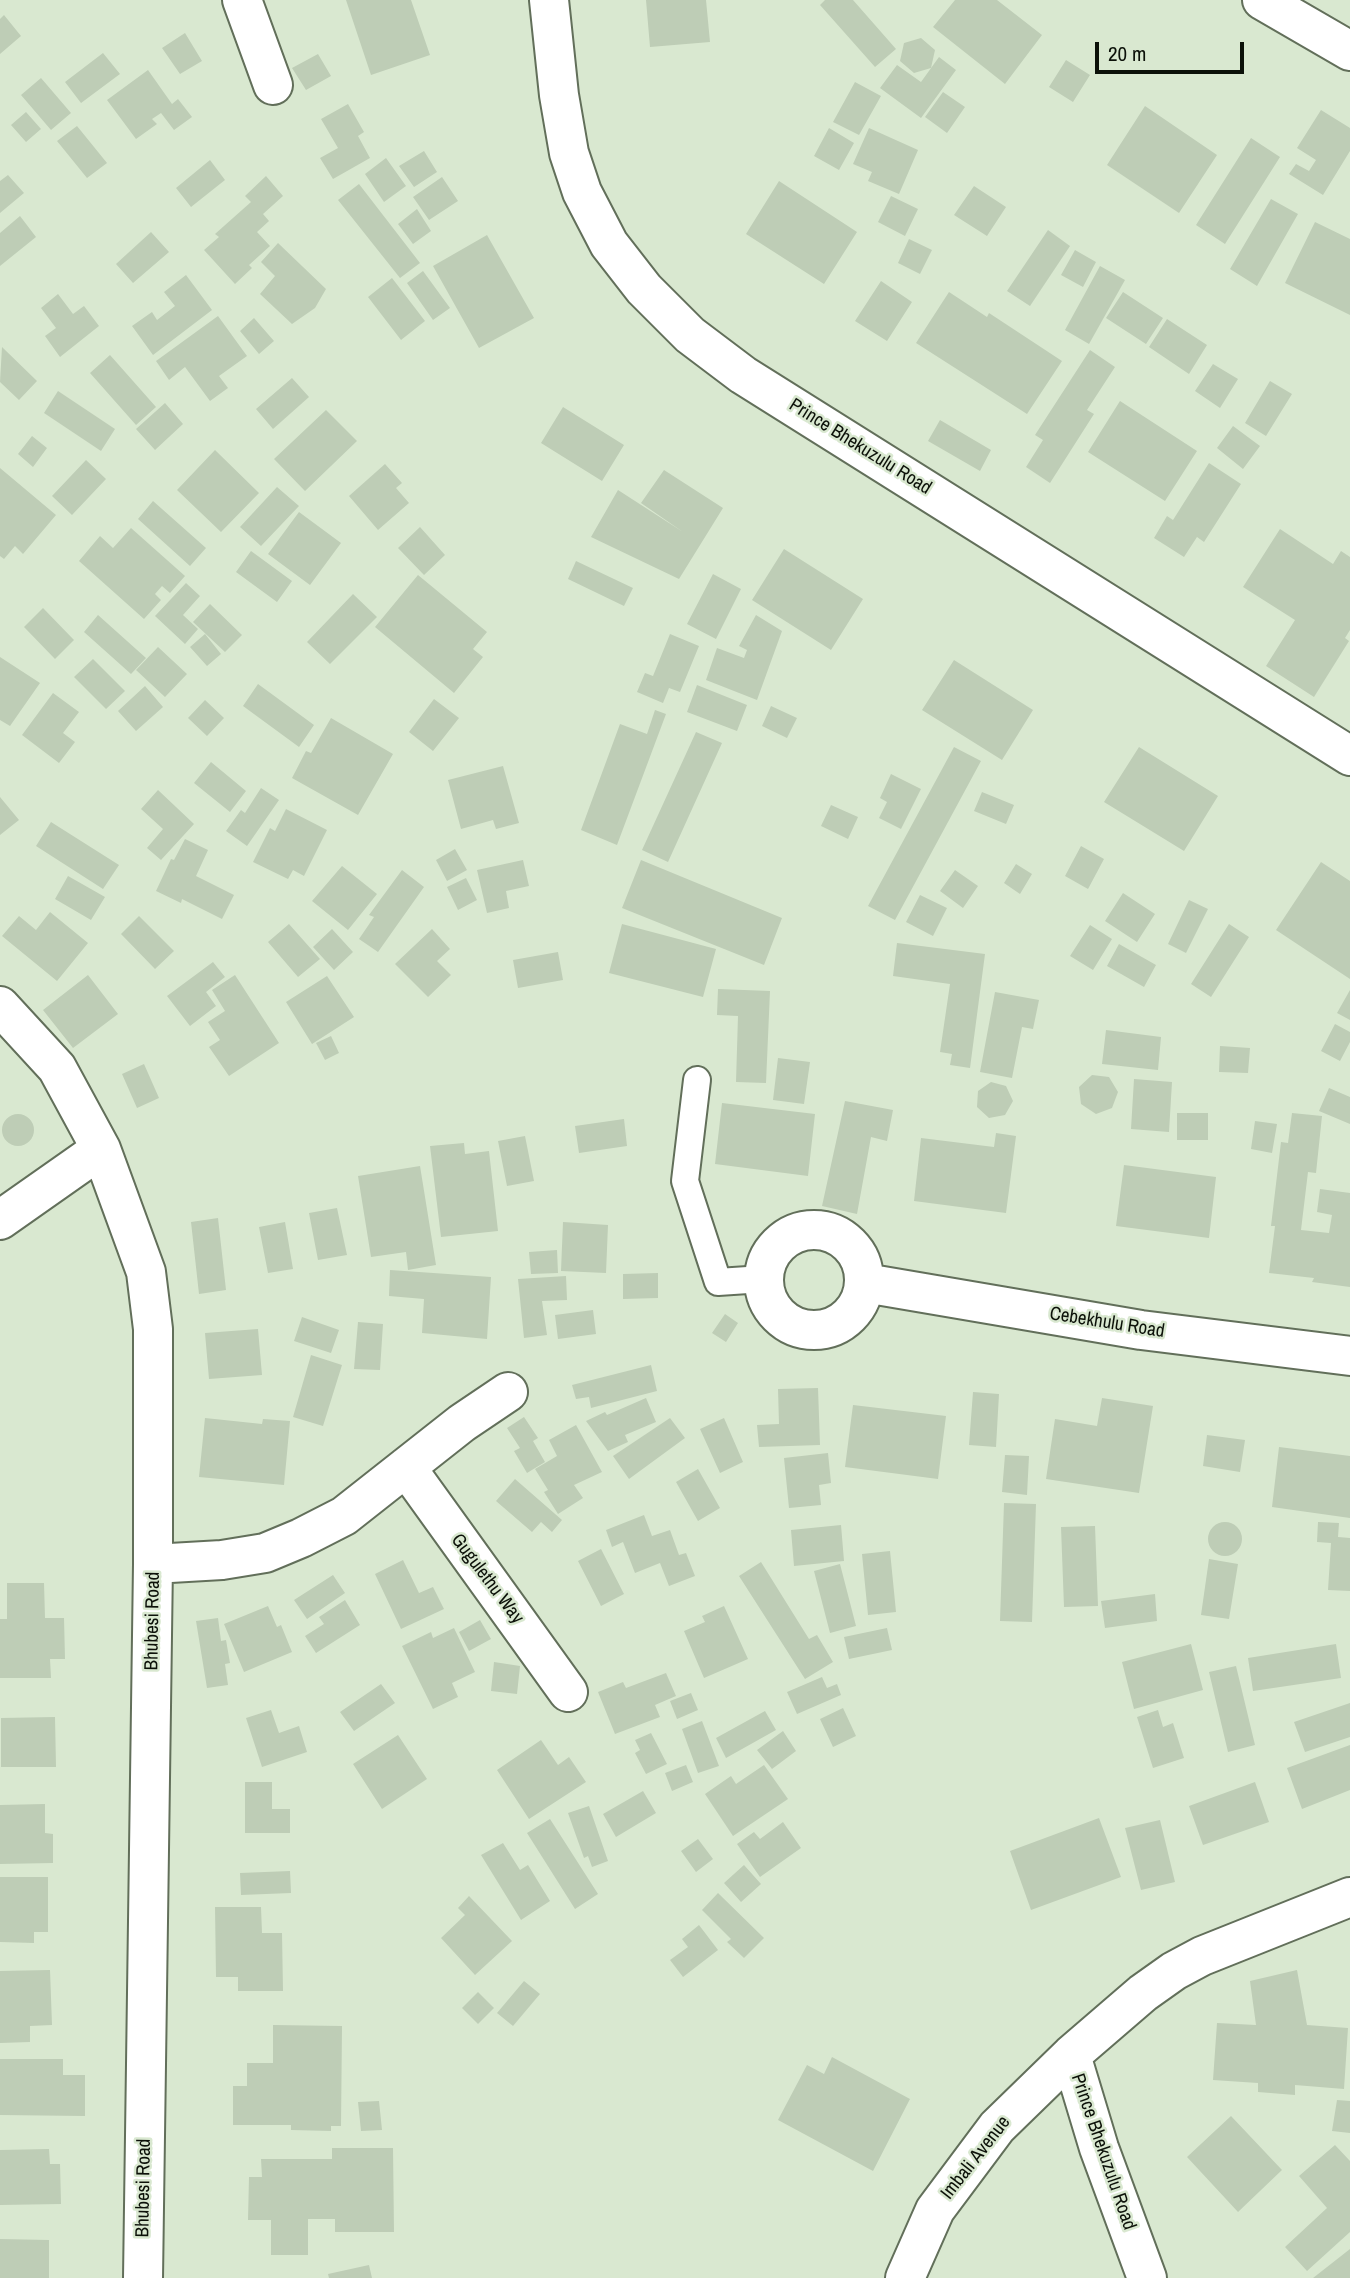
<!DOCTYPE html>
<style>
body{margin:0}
#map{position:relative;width:1350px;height:2278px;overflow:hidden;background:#d9e8d0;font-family:"Archivo Narrow",sans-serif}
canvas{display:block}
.scale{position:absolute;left:1095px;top:42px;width:149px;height:32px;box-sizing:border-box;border:4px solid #0c1109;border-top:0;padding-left:9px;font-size:21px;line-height:24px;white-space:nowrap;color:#0c1109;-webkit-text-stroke:5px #d9e8d0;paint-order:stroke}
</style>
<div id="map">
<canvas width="1350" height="2278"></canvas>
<div class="scale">20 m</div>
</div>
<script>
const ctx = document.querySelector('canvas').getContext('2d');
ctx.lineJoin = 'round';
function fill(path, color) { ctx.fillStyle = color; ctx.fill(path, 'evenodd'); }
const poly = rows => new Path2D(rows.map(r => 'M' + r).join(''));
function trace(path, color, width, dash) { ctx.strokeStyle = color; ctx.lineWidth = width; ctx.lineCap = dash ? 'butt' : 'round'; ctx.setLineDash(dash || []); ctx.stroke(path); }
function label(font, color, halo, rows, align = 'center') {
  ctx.font = font + ' "Archivo Narrow",sans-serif'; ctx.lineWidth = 5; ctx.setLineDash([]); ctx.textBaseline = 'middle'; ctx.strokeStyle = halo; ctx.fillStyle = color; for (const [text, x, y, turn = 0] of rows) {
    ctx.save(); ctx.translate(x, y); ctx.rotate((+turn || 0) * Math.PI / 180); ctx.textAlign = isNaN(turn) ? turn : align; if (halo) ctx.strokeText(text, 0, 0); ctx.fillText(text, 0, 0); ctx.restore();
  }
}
fill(poly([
 [346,0,411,0,430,55,371,75],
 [646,0,706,0,710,42,650,47],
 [825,0,853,0,896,49,875,67,820,5],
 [955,0,997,0,1042,35,1005,84,933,27],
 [4,15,21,36,0,54,0,19],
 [185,33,202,61,180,74,162,48],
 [921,38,935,50,931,68,914,73,900,61,904,43],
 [103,53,120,74,81,103,65,82],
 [318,54,331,76,306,90,292,68],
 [939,57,956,70,921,118,880,88,897,65,921,82],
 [1066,60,1090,75,1073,102,1049,87],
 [148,70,172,104,178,99,192,117,174,130,161,113,152,119,157,124,136,139,107,100],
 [41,78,71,113,51,130,21,95],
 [855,82,881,96,859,135,833,122],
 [943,92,965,107,947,133,925,117],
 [348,104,364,132,358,136,370,158,333,179,320,158,338,148,321,119],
 [1145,106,1217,155,1179,213,1107,165],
 [1321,110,1350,128,1350,151,1323,195,1289,174,1296,164,1309,171,1316,160,1297,148],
 [26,112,41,129,26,142,11,125],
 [77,126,107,163,87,178,57,141],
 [829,128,854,143,839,170,814,156],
 [869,128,918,150,899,194,868,181,872,172,853,164],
 [1251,138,1280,157,1225,244,1196,225],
 [424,151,437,172,414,187,399,166],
 [386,158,406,186,384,202,365,174],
 [210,160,225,180,191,207,176,188],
 [8,175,24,193,0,213,0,181],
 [266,176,283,196,263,214,269,221,257,232,270,246,249,265,252,268,235,284,204,250,219,237,215,234,251,202,245,196],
 [442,177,458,201,429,220,413,197],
 [779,181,857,232,824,284,746,234],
 [359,184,420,263,400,278,338,200],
 [974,186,1006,207,987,236,954,215],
 [891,196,918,209,905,236,878,222],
 [1271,199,1298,214,1257,286,1230,269],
 [417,209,431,231,413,244,398,224],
 [20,216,36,237,0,266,0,233],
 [1315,222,1350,239,1350,315,1285,283],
 [1048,230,1070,246,1030,306,1007,291],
 [151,232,169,252,133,283,116,264],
 [487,235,534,318,479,348,433,266],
 [909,239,932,250,920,274,898,263],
 [278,243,326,289,315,308,292,324,260,294,275,276,261,262],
 [1075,250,1096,262,1083,287,1061,275],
 [1100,266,1125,280,1089,344,1065,330],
 [423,271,450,308,433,320,407,283],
 [186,275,212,310,153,355,132,326,152,312,157,320,175,306,164,292],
 [392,278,425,321,401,340,368,297],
 [881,281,912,302,887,341,855,321],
 [949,292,987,317,989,313,1062,361,1027,414,916,343],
 [1123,292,1163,318,1146,344,1106,318],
 [58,294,73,314,84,306,99,326,60,357,45,336,56,328,41,308],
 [218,316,247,356,219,376,228,388,210,401,185,367,169,380,156,361],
 [254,318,274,341,259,354,240,331],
 [1167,319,1207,345,1189,374,1149,347],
 [2,347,37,381,19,400,0,382],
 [1090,350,1115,367,1087,410,1094,414,1050,483,1026,467,1043,440,1035,435],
 [110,355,156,407,136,425,90,373],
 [1213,364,1238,379,1220,408,1195,391],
 [292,378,309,397,273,429,256,409],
 [1270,381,1292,394,1266,436,1245,423],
 [58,391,115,429,101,451,44,413],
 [1120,401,1197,451,1165,501,1088,452],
 [165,403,183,424,155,450,136,429],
 [563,407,624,445,602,481,541,443],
 [326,410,357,441,305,491,274,459],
 [940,420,991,450,980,471,928,441],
 [1233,426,1260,446,1243,469,1217,448],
 [32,436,47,448,33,467,18,454],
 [215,450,259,493,221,532,177,490],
 [86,460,106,479,72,515,52,496],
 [1209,463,1241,484,1204,542,1197,537,1184,557,1154,538,1167,516,1173,520],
 [385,464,402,483,396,488,409,503,378,530,349,496],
 [0,468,56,515,23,554,15,546,4,559,0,556],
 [664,470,723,508,679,579,591,537,618,490,683,532,641,503],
 [277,487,299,506,261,546,240,527],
 [153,501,206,548,190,566,138,519],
 [299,512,341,543,310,585,268,554],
 [420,527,445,555,424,575,398,548],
 [131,528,185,576,170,593,162,586,155,594,161,600,144,619,79,561,100,536,113,548],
 [1280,529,1333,564,1341,551,1350,557,1350,630,1345,638,1349,641,1314,697,1266,666,1295,620,1243,587],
 [784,549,863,599,831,650,752,600],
 [251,551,292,581,277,602,236,572],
 [576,561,633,588,624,606,568,579],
 [713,574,741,589,716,639,687,624],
 [418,575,487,632,473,649,483,657,454,693,375,627],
 [186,583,200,596,183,615,198,629,185,644,155,616],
 [353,594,377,617,330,664,307,642],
 [210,604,242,635,225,652,193,622],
 [43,608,74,640,55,659,24,627],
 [98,615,146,658,131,674,84,632],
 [756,615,782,631,757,700,706,680,717,648,744,658,747,650,739,646],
 [205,634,221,654,207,666,190,647],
 [670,634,699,646,680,692,669,688,663,703,637,692,645,673,653,676],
 [158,647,187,674,165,697,136,670],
 [0,657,40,683,10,726,0,720],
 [93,659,125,691,106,709,74,677],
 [954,660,1033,710,1002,760,922,710],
 [258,684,314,725,299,747,243,706],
 [697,685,747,705,737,731,687,712],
 [145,686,163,707,136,731,118,711],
 [53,693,79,712,63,733,75,742,59,763,22,735],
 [434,699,459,718,433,751,409,732],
 [205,700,224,718,207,736,188,718],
 [771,706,797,718,787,738,762,726],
 [655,710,666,714,617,845,581,830,620,724,647,734],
 [331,718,393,754,358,815,292,778,306,751,311,753],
 [696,732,722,743,668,862,642,850],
 [954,747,981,761,895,920,868,906],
 [1139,747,1218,796,1184,851,1104,802],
 [211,762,246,791,230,812,194,783],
 [503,766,519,823,496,829,493,820,461,829,448,780],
 [891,774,921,789,901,829,879,818,887,802,880,798],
 [261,788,279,800,247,846,226,831,241,810,245,813],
 [158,790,194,824,161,860,147,848,163,829,141,809],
 [982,792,1014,805,1006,824,974,811],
 [0,797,19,820,0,835],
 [831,805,858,817,848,839,821,826],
 [286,809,327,830,304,876,293,870,288,879,253,862,270,828,275,831],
 [51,822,119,865,103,889,36,846],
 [185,839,208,850,196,876,234,895,222,919,182,899,181,903,156,891,171,859,174,860],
 [1081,846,1104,859,1088,889,1065,876],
 [455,849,467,870,447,881,436,860],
 [523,860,529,886,506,891,509,908,487,913,477,870],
 [641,860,782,918,764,965,622,908],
 [1321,862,1350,881,1350,979,1276,930],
 [1016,864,1032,874,1020,894,1004,883],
 [342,866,377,894,348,930,312,901],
 [402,870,424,887,378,952,359,939,374,917,369,915],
 [955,870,978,886,963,908,940,891],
 [68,876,105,897,91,920,55,899],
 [466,878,477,900,458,910,447,887],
 [1123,893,1155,914,1137,942,1105,921],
 [920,895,947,908,933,936,906,922],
 [1189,900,1208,909,1186,953,1168,944],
 [50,912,88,943,57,981,2,936,19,916,36,930],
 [139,916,174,951,155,969,121,934],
 [289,924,320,959,298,977,268,942],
 [622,924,716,949,703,997,609,973],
 [1229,924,1249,937,1211,997,1191,984],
 [1090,925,1112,939,1093,970,1070,956],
 [332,929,353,952,334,970,313,947],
 [432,929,450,949,437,961,451,975,428,997,395,964],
 [897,943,985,954,970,1068,950,1065,952,1054,940,1052,950,984,893,976],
 [1119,944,1156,965,1144,987,1107,966],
 [558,952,563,980,518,988,513,960],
 [213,962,225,977,206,992,216,1006,190,1026,167,996],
 [88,975,118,1014,73,1048,43,1010],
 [235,975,279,1043,229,1076,209,1047,220,1040,208,1022,225,1011,212,990],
 [327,976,354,1017,312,1044,286,1002],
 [718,989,770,991,766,1083,736,1082,738,1016,717,1015],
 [1350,990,1350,1020,1337,1013],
 [995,992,1039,1000,1033,1029,1022,1027,1012,1078,980,1072],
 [1335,1024,1350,1032,1350,1042,1340,1061,1321,1051],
 [1106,1030,1161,1037,1158,1070,1102,1064],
 [331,1036,339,1053,325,1060,316,1043],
 [1220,1046,1250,1048,1248,1073,1219,1072],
 [778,1058,810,1062,804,1104,773,1100],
 [144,1064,159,1098,137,1108,122,1074],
 [1092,1075,1109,1077,1118,1092,1112,1108,1096,1114,1081,1104,1079,1087],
 [1134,1079,1172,1082,1169,1132,1131,1129],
 [991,1082,1006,1086,1013,1101,1005,1115,989,1118,977,1107,978,1091],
 [1329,1088,1350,1097,1350,1124,1319,1111],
 [845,1101,893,1110,887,1141,871,1137,857,1214,822,1206],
 [722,1103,815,1114,808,1176,715,1164],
 [1177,1113,1208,1113,1208,1140,1177,1140],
 [1292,1113,1322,1116,1316,1173,1308,1172,1301,1230,1329,1233,1332,1215,1317,1212,1320,1189,1350,1193,1350,1287,1312,1282,1314,1278,1269,1273,1275,1226,1271,1226,1281,1142,1288,1143],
 '2 1130a16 16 0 1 1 32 0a16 16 0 1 1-32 0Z',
 [624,1119,627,1146,579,1153,575,1126],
 [1255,1121,1277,1124,1272,1153,1251,1149],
 [996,1133,1016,1136,1006,1213,914,1201,921,1138,994,1147],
 [525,1136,534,1181,507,1186,498,1141],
 [464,1143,465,1154,489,1151,498,1231,441,1237,430,1146],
 [1124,1165,1216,1177,1209,1238,1116,1226],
 [420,1166,436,1265,408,1270,406,1252,371,1257,358,1176],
 [337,1208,347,1255,318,1260,309,1213],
 [218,1218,226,1290,199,1294,191,1222],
 [285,1222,293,1269,268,1273,259,1227],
 [563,1222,608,1225,606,1273,561,1271],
 [557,1250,558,1273,531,1274,529,1252],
 [390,1270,491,1277,487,1339,422,1333,424,1299,389,1296],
 [658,1273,658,1298,623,1299,623,1274],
 [566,1276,567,1300,542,1301,547,1335,524,1338,518,1279],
 [593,1310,596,1334,558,1339,555,1315],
 [725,1314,738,1323,726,1342,712,1333],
 [302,1317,339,1330,331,1353,294,1341],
 [358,1322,383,1324,380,1370,354,1369],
 [258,1329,262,1375,209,1379,205,1333],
 [311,1355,342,1365,323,1426,293,1417],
 [651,1365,657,1391,591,1408,589,1397,576,1399,572,1385],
 [818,1388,820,1445,759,1447,757,1425,779,1424,778,1389],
 [973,1392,999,1394,996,1447,969,1445],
 [646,1398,656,1422,625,1435,628,1442,608,1451,586,1421,605,1412,607,1415],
 [1102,1398,1153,1406,1139,1493,1046,1479,1055,1419,1097,1426],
 [853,1405,946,1416,938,1479,845,1467],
 [524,1417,538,1438,533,1441,545,1462,527,1473,514,1451,520,1448,507,1428],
 [205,1418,262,1424,263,1419,290,1421,284,1485,199,1477],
 [670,1418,685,1438,629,1479,613,1456],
 [724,1418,743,1462,720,1473,700,1429],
 [576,1425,602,1472,574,1485,583,1498,558,1514,544,1492,548,1490,535,1469,557,1456,549,1440],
 [1207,1435,1245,1440,1240,1472,1203,1466],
 [1279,1447,1350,1456,1350,1518,1272,1507],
 [828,1453,831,1483,819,1485,821,1505,789,1508,784,1458],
 [1005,1455,1029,1456,1027,1495,1002,1492],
 [698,1469,720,1508,698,1521,676,1482],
 [515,1479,562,1520,552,1532,541,1522,532,1532,496,1501],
 [1004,1503,1036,1504,1032,1622,1000,1621],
 [644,1515,652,1536,670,1530,679,1555,686,1553,695,1576,669,1586,660,1563,635,1573,623,1542,612,1547,606,1530],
 [1318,1522,1339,1523,1338,1537,1350,1538,1350,1591,1328,1590,1331,1543,1317,1542],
 '1208 1539a17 17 0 1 1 34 0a17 17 0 1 1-34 0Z',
 [841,1525,844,1561,794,1566,791,1530],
 [1095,1526,1098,1606,1064,1607,1061,1527],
 [601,1549,624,1594,601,1606,578,1561],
 [890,1551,896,1612,868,1615,862,1554],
 [1209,1559,1238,1564,1229,1619,1201,1615],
 [403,1560,419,1593,433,1587,444,1609,401,1629,375,1574],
 [761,1562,809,1639,817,1635,833,1662,805,1679,739,1576],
 [840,1564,856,1626,830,1633,814,1571],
 [333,1575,345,1593,307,1619,294,1600],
 [7,1583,44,1583,45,1618,64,1618,65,1659,50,1659,51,1678,0,1678,0,1619,7,1619],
 [1155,1594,1157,1621,1105,1628,1101,1601],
 [345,1600,360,1625,316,1653,305,1636,324,1624,319,1617],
 [268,1606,277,1627,281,1625,292,1652,244,1672,224,1624],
 [724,1606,748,1659,704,1678,684,1631,705,1622,702,1616],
 [218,1618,221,1641,226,1640,230,1663,225,1664,228,1685,207,1688,196,1621],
 [480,1620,491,1639,469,1651,459,1632],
 [454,1628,475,1672,452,1683,458,1697,433,1709,402,1646,431,1632,433,1638],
 [887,1628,892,1650,849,1659,844,1637],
 [1191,1644,1203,1690,1134,1709,1122,1662],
 [1336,1644,1341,1678,1253,1691,1248,1658],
 [494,1662,520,1666,517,1694,491,1691],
 [1236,1666,1255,1745,1228,1752,1209,1672],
 [666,1673,676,1696,655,1705,660,1717,615,1734,598,1692,623,1682,626,1688],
 [822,1677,827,1688,837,1684,841,1695,797,1714,787,1692],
 [381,1684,395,1703,354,1731,340,1712],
 [691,1693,698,1710,677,1719,670,1701],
 [1350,1703,1350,1737,1305,1752,1294,1722],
 [843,1708,856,1736,833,1747,820,1719],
 [271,1710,279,1733,299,1726,307,1752,262,1767,246,1718],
 [1158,1710,1163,1727,1173,1723,1184,1758,1153,1768,1137,1717],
 [765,1711,776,1730,726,1758,716,1738],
 [55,1717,56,1767,1,1767,1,1718],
 [702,1721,719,1766,698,1773,682,1729],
 [783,1731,796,1751,772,1769,757,1750],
 [651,1733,667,1764,646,1774,635,1753,640,1750,635,1740],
 [398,1735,427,1779,382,1809,353,1764],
 [541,1740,558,1765,569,1757,586,1782,529,1819,497,1770],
 [1350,1745,1350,1790,1302,1809,1287,1768],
 [686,1765,693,1782,672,1791,665,1773],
 [764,1765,788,1799,733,1836,705,1794,731,1776,736,1784],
 [245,1782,272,1782,272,1809,290,1809,290,1833,245,1833],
 [1255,1782,1269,1822,1203,1845,1189,1806],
 [643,1791,656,1813,616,1837,603,1814],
 [45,1804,45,1833,53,1834,53,1863,0,1864,0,1805],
 [589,1806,608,1861,592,1867,588,1856,584,1858,568,1813],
 [1099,1818,1121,1877,1031,1910,1010,1851],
 [550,1819,598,1894,575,1909,527,1833],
 [1160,1820,1175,1882,1141,1890,1125,1828],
 [783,1822,801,1848,760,1877,737,1844,754,1832,760,1839],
 [698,1839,713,1859,696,1872,681,1851],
 [503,1843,520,1870,528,1865,550,1901,521,1920,481,1855],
 [744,1865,761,1884,741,1902,724,1883],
 [290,1871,291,1893,241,1895,240,1873],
 [0,1877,48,1877,48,1932,34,1932,34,1943,0,1942],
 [718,1893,764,1938,744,1958,727,1942,731,1939,702,1910],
 [469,1896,512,1941,475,1975,441,1938,465,1915,458,1908],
 [215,1907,261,1907,262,1933,282,1933,283,1991,238,1991,238,1977,216,1977],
 [699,1925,718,1950,683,1977,670,1960,688,1947,682,1939],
 [50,1970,52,2025,30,2026,30,2042,0,2043,0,1971],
 [1297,1970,1307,2025,1348,2028,1344,2089,1295,2085,1295,2095,1258,2092,1258,2083,1213,2080,1217,2023,1256,2025,1250,1981],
 [524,1981,540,1994,513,2026,497,2013],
 [478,1992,494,2008,478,2024,462,2008],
 [273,2025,342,2026,341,2126,331,2126,331,2131,291,2130,291,2125,233,2125,233,2086,247,2086,247,2063,273,2063],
 [832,2057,910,2099,873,2171,778,2120,807,2065,824,2074],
 [0,2059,63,2059,63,2075,85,2075,85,2116,0,2115],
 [1337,2100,1350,2101,1350,2133,1332,2131],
 [379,2101,382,2130,361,2131,358,2102],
 [1231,2116,1282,2170,1238,2212,1187,2157],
 [1335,2145,1350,2161,1350,2232,1307,2271,1285,2247,1327,2208,1299,2176],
 [332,2148,393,2148,394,2232,335,2232,335,2219,308,2219,308,2255,271,2255,271,2220,248,2220,249,2177,262,2177,261,2159,332,2159],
 [49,2149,50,2164,60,2164,61,2204,0,2205,0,2150],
 [0,2239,49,2240,49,2278,0,2278],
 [1350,2249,1350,2278,1313,2278],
 [369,2265,372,2278,329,2278,328,2274]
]), '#becdb6');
const service = poly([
 [697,1080,685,1181,718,1282,763,1279]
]);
const minor = poly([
 [242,0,273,85],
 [549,0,559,95,569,153,582,192,609,244,644,289,690,335,743,375,1350,756],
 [0,1006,57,1068,101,1149,146,1272,153,1329,153,1564,143,2278],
 [0,1220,101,1149],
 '764 1280a50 50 0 1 1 100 0a50 50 0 1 1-100 0Z',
 [865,1283,1141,1330,1350,1356],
 [406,1467,568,1692],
 [153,1564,222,1560,265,1553,301,1538,344,1516,462,1423,508,1392],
 [1071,2055,1099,2148,1147,2278],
 [905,2278,935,2210,997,2127,1071,2055,1143,1993,1174,1971,1202,1956,1350,1897]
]);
const tertiary = poly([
 [1262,0,1350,51]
]);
trace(service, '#626f5a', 30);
trace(minor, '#626f5a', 42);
trace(tertiary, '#626f5a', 42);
trace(service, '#fff', 26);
trace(minor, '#fff', 38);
trace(tertiary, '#fff', 38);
label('19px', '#0c1109', '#d9e8d0', [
 ["Prince Bhekuzulu Road",860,447,32],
 ["Cebekhulu Road",1107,1323,9],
 ["Gugulethu Way",487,1579,53],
 ["Bhubesi Road",153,1621,-89],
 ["Prince Bhekuzulu Road",1103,2152,71],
 ["Imbali Avenue",976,2158,-52],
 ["Bhubesi Road",144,2188,-89]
]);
</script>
